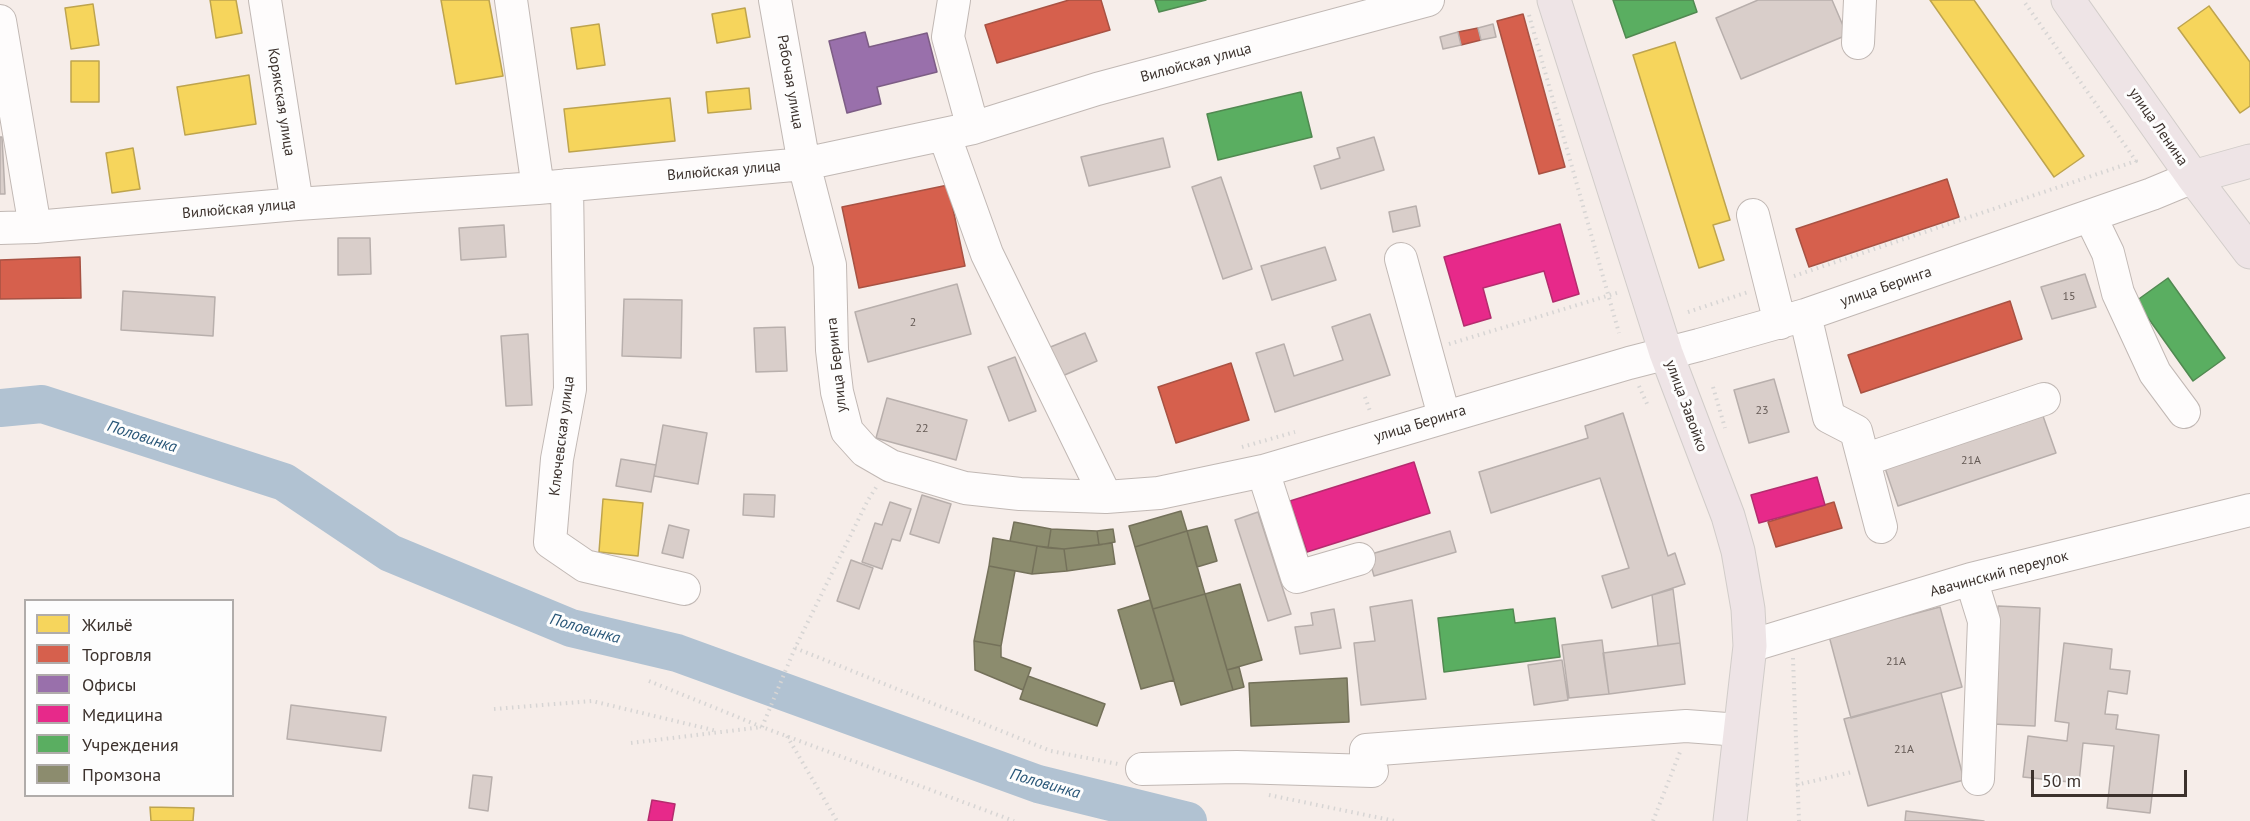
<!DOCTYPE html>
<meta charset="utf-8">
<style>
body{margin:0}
#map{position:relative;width:2250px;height:821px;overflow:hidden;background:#f6ede9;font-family:"PT Sans",sans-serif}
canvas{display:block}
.legend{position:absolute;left:24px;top:599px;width:210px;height:198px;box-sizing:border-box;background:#fdfdfd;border:2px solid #b0acaa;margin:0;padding:8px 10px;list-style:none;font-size:18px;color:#3c322d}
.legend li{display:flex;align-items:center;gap:12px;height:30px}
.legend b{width:30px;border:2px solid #b0acaa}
.scale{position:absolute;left:2031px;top:770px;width:156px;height:27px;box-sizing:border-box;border:3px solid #3c322d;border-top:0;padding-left:8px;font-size:18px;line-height:21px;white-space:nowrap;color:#3c322d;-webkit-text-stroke:4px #fdfdfd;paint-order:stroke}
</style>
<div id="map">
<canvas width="2250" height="821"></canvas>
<ul class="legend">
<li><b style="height:16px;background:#f6d55c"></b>Жильё</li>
<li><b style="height:16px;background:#d6604d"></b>Торговля</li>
<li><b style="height:16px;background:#9970ab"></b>Офисы</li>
<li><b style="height:16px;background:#e7298a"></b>Медицина</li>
<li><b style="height:16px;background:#5aae61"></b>Учреждения</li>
<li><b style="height:16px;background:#8c8c6e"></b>Промзона</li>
</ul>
<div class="scale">50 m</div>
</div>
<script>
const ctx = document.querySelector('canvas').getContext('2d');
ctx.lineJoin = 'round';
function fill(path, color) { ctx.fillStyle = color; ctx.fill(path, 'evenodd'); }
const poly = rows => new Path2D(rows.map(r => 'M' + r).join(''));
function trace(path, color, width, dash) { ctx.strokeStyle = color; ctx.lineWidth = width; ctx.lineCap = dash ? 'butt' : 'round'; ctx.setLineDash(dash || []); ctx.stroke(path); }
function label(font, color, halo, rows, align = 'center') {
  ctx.font = font + ' "PT Sans",sans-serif'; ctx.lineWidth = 6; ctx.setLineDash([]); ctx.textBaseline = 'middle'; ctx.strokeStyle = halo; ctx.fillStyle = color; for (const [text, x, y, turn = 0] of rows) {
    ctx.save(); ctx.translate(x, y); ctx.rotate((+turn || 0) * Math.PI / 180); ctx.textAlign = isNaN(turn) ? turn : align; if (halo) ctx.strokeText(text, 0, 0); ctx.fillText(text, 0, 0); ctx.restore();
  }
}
const homes = poly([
 [210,0,236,0,242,33,216,38,210,0],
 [441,0,489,0,503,76,456,84,441,0],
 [1930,0,1974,0,2084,156,2054,177,1930,0],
 [93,4,99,45,71,49,65,8,93,4],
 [2209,6,2250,62,2250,106,2240,113,2178,28,2209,6],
 [745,8,750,37,717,43,712,14,745,8],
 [599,24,605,65,577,69,571,28,599,24],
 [1675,42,1730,220,1713,225,1724,260,1699,268,1633,55,1675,42],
 [71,61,99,61,99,102,71,102,71,61],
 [249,75,256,124,185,135,177,87,249,75],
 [749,88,751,109,708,113,706,92,749,88],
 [670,98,675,141,569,152,564,109,670,98],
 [133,148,140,189,112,193,106,153,133,148],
 [603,499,643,503,638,556,599,552,603,499],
 [150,807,194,808,193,821,151,821,150,807]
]);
fill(homes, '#f6d55c');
trace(homes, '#bea44e', 1.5);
const shops = poly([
 [1069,0,1101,0,1110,30,997,63,985,25,1069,0],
 [1523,14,1565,167,1539,174,1497,21,1523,14],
 [1478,28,1481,40,1461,45,1458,32,1478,28],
 [1947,179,1959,217,1809,267,1796,229,1947,179],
 [948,185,965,266,859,288,842,207,948,185],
 [80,257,81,298,0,299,0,260,80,257],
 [2010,301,2022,339,1861,393,1848,355,2010,301],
 [1231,363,1249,420,1176,443,1158,387,1231,363],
 [1834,502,1842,528,1776,547,1768,522,1834,502]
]);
fill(shops, '#d6604d');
trace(shops, '#a85243', 1.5);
const offices = poly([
 [865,32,869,47,927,33,937,72,877,87,881,104,847,113,829,41,865,32]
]);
fill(offices, '#9970ab');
trace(offices, '#7d5d85', 1.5);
const health = poly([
 [1560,224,1579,294,1553,302,1544,271,1483,288,1491,318,1464,326,1444,257,1560,224],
 [1414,462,1430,513,1307,552,1290,501,1414,462],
 [1817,477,1825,505,1759,523,1751,495,1817,477],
 [652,800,675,804,672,821,648,821,652,800]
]);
fill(health, '#e7298a');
trace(health, '#b42c6e', 1.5);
const public = poly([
 [1155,0,1206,0,1159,12,1155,0],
 [1613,0,1693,0,1697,12,1626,38,1613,0],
 [1301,92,1312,137,1218,160,1207,114,1301,92],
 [2168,278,2225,358,2193,381,2136,301,2168,278],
 [1513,609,1515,623,1555,618,1560,657,1444,672,1438,618,1513,609]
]);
fill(public, '#5aae61');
trace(public, '#518951', 1.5);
const industry = poly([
 [1181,511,1187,531,1135,547,1129,526,1181,511],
 [1014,522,1051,529,1048,548,1010,541,1014,522],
 [1207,526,1217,561,1197,567,1187,531,1207,526],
 [1051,529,1097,531,1099,545,1064,549,1048,548,1051,529],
 [1113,529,1115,542,1099,545,1097,531,1113,529],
 [1187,531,1205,594,1153,609,1135,547,1187,531],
 [993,538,1037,546,1032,574,989,566,993,538],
 [1112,543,1115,564,1067,571,1064,549,1112,543],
 [1037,546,1064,549,1067,571,1032,574,1037,546],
 [989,566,1015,571,1001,646,974,641,989,566],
 [1240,584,1262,660,1227,670,1205,594,1240,584],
 [1205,594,1233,690,1181,705,1153,609,1205,594],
 [1150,600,1174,680,1141,689,1118,610,1150,600],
 [974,641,1001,646,1001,657,1031,668,1023,690,975,670,974,641],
 [1239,667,1244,687,1233,690,1227,670,1239,667],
 [1028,676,1105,704,1097,726,1020,699,1028,676],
 [1347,678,1349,722,1251,726,1249,683,1347,678]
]);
fill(industry, '#8c8c6e');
trace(industry, '#74715a', 1.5);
trace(poly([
 [0,408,42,404,284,482,390,553,571,628,677,653,1038,784,1188,821]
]), '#b1c2d2', 38);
const building = poly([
 [1758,0,1832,0,1847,35,1741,79,1716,18,1758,0],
 [1493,24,1496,37,1481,40,1478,28,1493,24],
 [1458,32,1461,45,1443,49,1440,37,1458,32],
 [0,137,2,137,5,194,0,194,0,137],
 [1374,137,1384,170,1321,189,1314,166,1340,158,1337,148,1374,137],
 [1163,138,1170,167,1089,186,1081,157,1163,138],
 [1221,177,1252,269,1223,279,1192,187,1221,177],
 [1416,206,1420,226,1393,232,1389,212,1416,206],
 [504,225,506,257,461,260,459,228,504,225],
 [338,238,370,238,371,274,338,275,338,238],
 [1325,247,1336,280,1272,300,1261,266,1325,247],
 [2085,274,2096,307,2052,319,2041,287,2085,274],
 [957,284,971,334,868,362,855,312,957,284],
 [123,291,215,297,213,336,121,330,123,291],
 [624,299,682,300,681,358,622,356,624,299],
 [1370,314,1390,375,1275,412,1256,353,1284,344,1294,376,1343,360,1332,327,1370,314],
 [785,327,787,371,756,372,754,328,785,327],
 [1085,333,1097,361,1060,377,1048,348,1085,333],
 [528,334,532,405,506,406,501,336,528,334],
 [1015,357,1036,411,1009,421,988,367,1015,357],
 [1774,379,1789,432,1749,443,1734,390,1774,379],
 [887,398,967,420,956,460,876,438,887,398],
 [1623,413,1668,556,1675,553,1685,584,1612,608,1602,576,1629,568,1600,478,1491,513,1479,472,1588,438,1585,426,1623,413],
 [2043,416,2056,453,1898,506,1885,468,2043,416],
 [663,425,707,433,698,484,654,476,663,425],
 [621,459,656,465,651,492,616,486,621,459],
 [744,494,775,495,774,517,743,515,744,494],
 [922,495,951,504,939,543,910,534,922,495],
 [890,502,911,509,900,541,892,539,882,569,862,562,875,523,882,525,890,502],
 [1258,512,1291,614,1268,621,1235,520,1258,512],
 [669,525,689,530,683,558,662,553,669,525],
 [1450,531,1456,552,1374,576,1368,555,1450,531],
 [851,560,873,568,859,609,837,601,851,560],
 [1673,589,1680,643,1658,646,1652,595,1673,589],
 [1412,600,1426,699,1361,705,1354,643,1375,641,1370,607,1412,600],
 [1998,606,2040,608,2035,726,1993,724,1998,606],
 [1940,607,1962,687,1851,718,1829,636,1940,607],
 [1334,609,1341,648,1300,654,1295,627,1313,625,1311,613,1334,609],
 [1602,640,1609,694,1569,698,1562,645,1602,640],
 [1680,643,1685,684,1609,694,1603,653,1680,643],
 [2064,643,2112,649,2110,669,2130,671,2127,694,2108,691,2105,714,2118,715,2116,729,2159,735,2150,813,2107,808,2114,746,2083,743,2079,783,2023,777,2028,736,2067,741,2069,723,2055,721,2064,643],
 [1562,660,1568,700,1534,705,1528,665,1562,660],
 [1941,693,1964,780,1868,806,1844,719,1941,693],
 [291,705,386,717,381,751,287,739,291,705],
 [473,775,492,777,488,811,469,808,473,775],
 [1906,811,1984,821,1905,821,1906,811]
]);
fill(building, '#d9ceca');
trace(building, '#b8afac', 1.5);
const minor = poly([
 [265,0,297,204],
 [511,0,538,188],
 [775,0,804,164,830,265,832,350,837,392,847,431,865,451,891,466,965,488,1020,494,1106,497,1159,493,1263,471,1629,363,1699,345,1805,315,2152,194,2193,177],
 [954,0,948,37,973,128],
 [0,21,35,227],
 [1858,43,1860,0],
 [944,134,987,254,1106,497],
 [567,185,570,389,557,459,550,542,585,566,684,589],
 [1753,215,1780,323],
 [2090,216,2108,253,2118,293,2155,373,2184,412],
 [0,228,35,227,297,204,538,188,804,164,973,128,1097,89,1428,0],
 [1401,259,1444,416],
 [1805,315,1829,417,1856,431,1881,527],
 [1864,460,2044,399],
 [1263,471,1297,577,1359,559],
 [1971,579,1984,621,1978,779],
 [1750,646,1971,579,2250,510],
 [1142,769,1237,767,1372,771,1366,768,1366,750,1686,726,1740,730]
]);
const major = poly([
 [1554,0,1666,353,1728,516,1738,551,1748,609,1750,646,1730,821],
 [2068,0,2193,177,2250,252],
 [2193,177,2250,161]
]);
trace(minor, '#c1b8b4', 34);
trace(major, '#d1ccc9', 35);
trace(poly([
 [1529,15,1619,333],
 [1794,276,2136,161,2023,0],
 [1688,312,1748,292],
 [1449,344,1620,292],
 [1639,386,1648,406],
 [1713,387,1725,428],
 [1365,397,1370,411],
 [1242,447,1295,432],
 [795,648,1051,751,1118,764],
 [1793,658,1799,821],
 [649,681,762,727,1014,821],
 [494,709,592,701,717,731],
 [787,736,837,821],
 [631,743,762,727,795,648,868,500,877,486],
 [1796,785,1852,772],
 [1269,795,1395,821],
 [1653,821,1680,752]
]), '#d7d5d4', 4, [1.5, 4.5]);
trace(minor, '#fefcfc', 32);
trace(major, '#eee4e6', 33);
label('12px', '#635954', null, [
 ["15",2069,297],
 ["2",913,323],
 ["23",1762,411],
 ["22",922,429],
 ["21А",1971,461],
 ["21А",1896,662],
 ["21А",1904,750]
]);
label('15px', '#3c322d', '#fdfdfd', [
 ["Вилюйская улица",1196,63,-15],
 ["Рабочая улица",790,82,80],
 ["Корякская улица",281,102,81],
 ["улица Ленина",2158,127,55],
 ["Вилюйская улица",724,171,-5],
 ["Вилюйская улица",239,209,-5],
 ["улица Беринга",1886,287,-19],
 ["улица Беринга",837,365,-96],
 ["улица Завойко",1686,406,70],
 ["улица Беринга",1420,424,-17],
 ["Ключевская улица",562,436,-83],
 ["Авачинский переулок",1999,574,-15]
]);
label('italic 16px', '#275577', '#fdfdfd', [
 ["Половинка",142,437,18],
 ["Половинка",585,629,16],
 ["Половинка",1045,784,16]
]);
</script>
